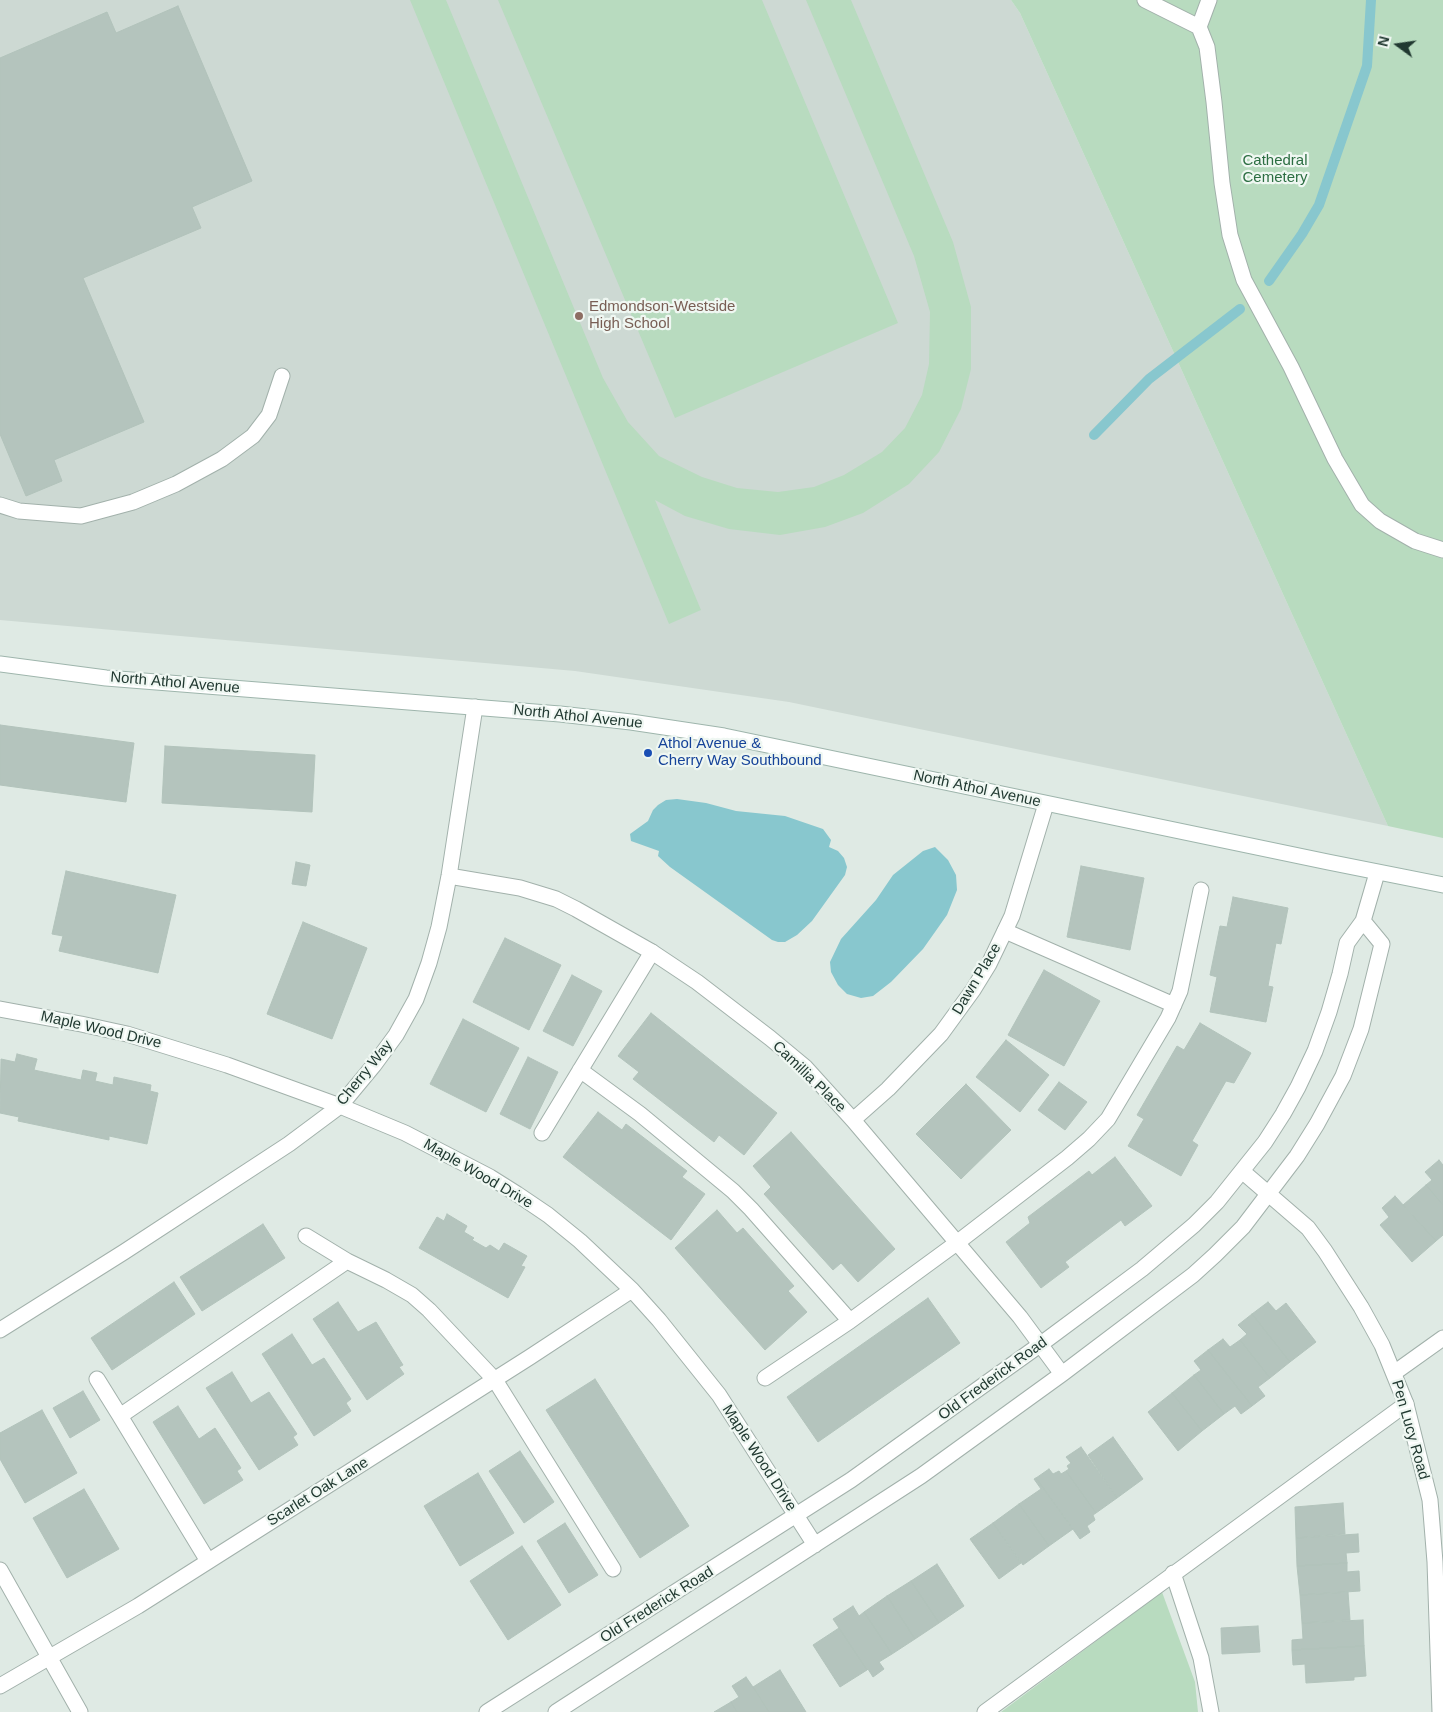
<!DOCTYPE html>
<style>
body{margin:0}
#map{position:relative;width:1443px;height:1712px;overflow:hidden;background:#dfeae4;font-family:Helvetica,sans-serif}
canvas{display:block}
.north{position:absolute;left:1373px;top:20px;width:50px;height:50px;-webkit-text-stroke:4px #eff7f2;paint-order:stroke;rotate:284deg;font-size:14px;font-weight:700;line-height:20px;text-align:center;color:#213931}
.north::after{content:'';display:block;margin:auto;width:18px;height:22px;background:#213931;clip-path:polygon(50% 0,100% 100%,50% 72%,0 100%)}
</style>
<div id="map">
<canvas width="1443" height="1712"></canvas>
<div class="north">N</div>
</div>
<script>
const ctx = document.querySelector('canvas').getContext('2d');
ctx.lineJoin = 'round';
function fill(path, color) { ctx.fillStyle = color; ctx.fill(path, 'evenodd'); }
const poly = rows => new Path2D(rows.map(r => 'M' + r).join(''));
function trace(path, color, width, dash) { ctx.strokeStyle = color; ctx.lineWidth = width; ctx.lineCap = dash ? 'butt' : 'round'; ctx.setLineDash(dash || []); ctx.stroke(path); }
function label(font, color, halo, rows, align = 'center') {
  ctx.font = font + ' Helvetica,sans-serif'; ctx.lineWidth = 4.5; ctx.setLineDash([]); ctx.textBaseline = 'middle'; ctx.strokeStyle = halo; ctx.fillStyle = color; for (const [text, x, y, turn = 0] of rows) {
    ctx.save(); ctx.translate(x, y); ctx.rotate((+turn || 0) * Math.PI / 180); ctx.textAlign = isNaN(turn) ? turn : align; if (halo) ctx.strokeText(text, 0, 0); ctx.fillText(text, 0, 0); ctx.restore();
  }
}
fill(poly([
 [0,0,1011,0,1020,13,1388,826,789,702,575,671,0,620]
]), '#cdd9d3');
fill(poly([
 [410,0,446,0,603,378,628,422,659,456,702,477,737,488,778,492,814,487,844,475,882,452,905,428,922,395,929,364,930,312,914,256,806,0,851,0,953,242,971,307,971,369,961,409,939,452,909,484,863,513,825,527,780,535,729,529,685,516,655,500,701,610,669,624],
 [498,0,762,0,898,323,675,418],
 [1011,0,1443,0,1443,838,1388,826,1020,13],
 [1162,1592,1195,1682,1198,1712,1001,1712]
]), '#b8dbbf');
fill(poly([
 [677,799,706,803,736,811,785,816,823,829,831,840,829,847,838,851,844,858,847,867,845,875,812,921,797,935,785,942,778,942,772,940,670,867,658,856,659,851,631,841,630,834,648,821,653,810,658,805,666,800],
 [935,847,948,860,956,875,957,890,947,915,923,949,891,982,873,996,861,998,847,994,838,985,831,972,830,962,841,939,876,900,893,875,923,851]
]), '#88c7ce');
trace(poly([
 [1269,281,1302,234,1319,205,1367,66,1371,0],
 [1094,435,1149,379,1240,309]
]), '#88c7ce', 10);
const building = poly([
 [178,6,252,181,192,207,201,228,83,278,144,422,54,460,62,481,26,496,0,434,0,58,107,12,116,33,178,6],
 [0,725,134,743,126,802,0,785,0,725],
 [165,746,315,755,312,812,162,803,165,746],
 [296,862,310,865,306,886,292,884,296,862],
 [1081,866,1144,878,1130,950,1067,937,1081,866],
 [66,871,176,895,158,973,59,951,63,936,52,934,66,871],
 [1233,897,1288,908,1281,944,1276,943,1268,986,1273,987,1266,1022,1210,1012,1217,977,1210,975,1220,926,1227,927,1233,897],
 [303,922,367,948,332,1039,267,1014,303,922],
 [505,938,561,965,529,1030,473,1002,505,938],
 [1044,970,1100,1001,1064,1066,1008,1035,1044,970],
 [572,975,602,991,573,1046,543,1031,572,975],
 [651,1013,777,1113,744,1155,719,1135,714,1142,633,1079,639,1072,618,1056,651,1013],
 [463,1019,519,1048,486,1112,430,1084,463,1019],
 [1200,1023,1251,1053,1234,1083,1226,1081,1192,1141,1198,1145,1181,1176,1128,1146,1144,1119,1137,1115,1177,1046,1184,1050,1200,1023],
 [1006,1040,1049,1075,1020,1112,976,1077,1006,1040],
 [17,1054,37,1059,34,1070,81,1080,83,1070,97,1073,95,1081,113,1085,114,1077,151,1085,150,1091,158,1093,147,1144,109,1136,109,1140,18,1121,19,1117,0,1113,1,1059,15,1062,17,1054],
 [528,1057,558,1072,530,1129,500,1114,528,1057],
 [1059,1082,1087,1102,1065,1130,1038,1110,1059,1082],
 [966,1084,1011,1130,961,1179,916,1134,966,1084],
 [598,1112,622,1130,626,1124,687,1171,682,1177,705,1194,671,1240,563,1157,598,1112],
 [791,1132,895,1249,858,1282,841,1263,833,1270,764,1194,771,1187,753,1166,791,1132],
 [1115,1157,1152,1206,1125,1226,1121,1220,1065,1262,1069,1267,1041,1288,1006,1242,1030,1223,1028,1217,1089,1171,1092,1175,1115,1157],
 [1439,1160,1443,1165,1443,1205,1426,1185,1432,1180,1425,1172,1439,1160],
 [1426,1185,1443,1205,1443,1235,1436,1241,1403,1205,1426,1185],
 [1395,1196,1436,1241,1412,1262,1380,1225,1389,1217,1382,1208,1395,1196],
 [717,1210,737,1233,743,1228,794,1286,788,1291,807,1312,765,1350,675,1248,717,1210],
 [447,1214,467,1226,464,1232,474,1238,472,1240,486,1248,490,1245,499,1251,504,1243,527,1256,521,1266,525,1267,508,1298,419,1248,437,1217,444,1221,447,1214],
 [263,1224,285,1258,202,1311,180,1277,263,1224],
 [174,1282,195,1314,112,1370,91,1338,174,1282],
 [928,1298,960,1343,818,1442,787,1397,928,1298],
 [338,1302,358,1332,376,1322,403,1365,399,1367,404,1374,367,1400,313,1319,338,1302],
 [1268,1302,1276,1311,1286,1303,1316,1342,1290,1362,1252,1314,1268,1302],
 [1252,1314,1290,1362,1270,1378,1240,1340,1247,1334,1238,1325,1252,1314],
 [292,1334,312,1365,324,1358,351,1399,346,1403,351,1411,314,1436,262,1354,292,1334],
 [1223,1339,1230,1347,1240,1340,1270,1378,1258,1387,1265,1396,1252,1406,1208,1350,1223,1339],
 [1208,1350,1252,1406,1241,1414,1235,1406,1224,1414,1194,1375,1201,1370,1194,1361,1208,1350],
 [232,1372,251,1403,269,1392,297,1434,293,1437,298,1445,259,1470,206,1388,232,1372],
 [1194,1375,1224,1414,1202,1431,1172,1393,1194,1375],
 [595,1379,689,1526,640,1558,546,1410,595,1379],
 [83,1391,100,1420,70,1438,53,1408,83,1391],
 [1172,1393,1202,1431,1178,1451,1148,1412,1172,1393],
 [178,1406,199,1439,215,1428,241,1468,237,1471,243,1480,204,1504,153,1422,178,1406],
 [42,1410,77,1473,25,1503,0,1459,0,1433,42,1410],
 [1113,1437,1143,1479,1117,1498,1088,1455,1113,1437],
 [1081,1447,1117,1498,1096,1513,1066,1471,1069,1469,1067,1466,1071,1463,1066,1457,1081,1447],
 [520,1451,554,1502,524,1523,489,1471,520,1451],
 [1049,1469,1053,1474,1059,1471,1061,1474,1066,1471,1096,1513,1093,1515,1095,1520,1087,1526,1090,1532,1080,1539,1036,1478,1049,1469],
 [478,1473,514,1533,460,1566,424,1506,478,1473],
 [1036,1478,1073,1529,1049,1546,1019,1504,1041,1489,1034,1479,1036,1478],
 [84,1489,119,1549,67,1578,33,1518,84,1489],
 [1343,1503,1345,1534,1296,1538,1295,1507,1343,1503],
 [1019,1504,1049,1546,1023,1565,993,1523,1019,1504],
 [565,1523,598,1575,569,1593,537,1541,565,1523],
 [993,1523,1021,1563,999,1579,970,1539,993,1523],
 [1358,1534,1359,1552,1346,1553,1347,1563,1297,1566,1296,1538,1358,1534],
 [522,1546,561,1605,508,1640,470,1581,522,1546],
 [1347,1563,1347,1572,1359,1571,1360,1591,1300,1595,1297,1566,1347,1563],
 [937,1564,964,1606,939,1623,911,1581,937,1564],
 [911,1581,939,1623,915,1639,887,1596,911,1581],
 [1348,1592,1350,1620,1302,1623,1300,1595,1348,1592],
 [887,1596,915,1639,892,1654,864,1612,887,1596],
 [853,1606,859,1616,864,1612,892,1654,879,1662,884,1669,873,1677,868,1669,867,1670,833,1619,853,1606],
 [1363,1620,1364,1646,1292,1650,1292,1640,1303,1639,1302,1623,1363,1620],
 [1258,1626,1260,1652,1222,1654,1221,1628,1258,1626],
 [839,1628,867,1670,840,1687,813,1645,839,1628],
 [1364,1646,1366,1676,1354,1677,1354,1680,1306,1683,1305,1664,1293,1665,1292,1650,1364,1646],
 [780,1670,806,1712,769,1712,753,1687,780,1670],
 [746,1677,753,1687,769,1712,737,1712,731,1702,739,1697,732,1686,746,1677],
 [731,1702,737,1712,714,1712,731,1702]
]);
fill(building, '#b4c4bd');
trace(building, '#b2c3bb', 1);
const lane = poly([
 [1145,0,1199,27],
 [1209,0,1199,27,1207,47,1214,102,1222,183,1230,235,1244,280,1291,367,1335,459,1362,505,1380,521,1415,541,1443,550],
 [0,505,19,511,81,516,133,502,176,484,222,459,253,436,269,415,282,376],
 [1005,931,1174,1005],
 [580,1070,640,1114,733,1191,751,1209,850,1321,765,1378],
 [542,1133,652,952],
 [306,1236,347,1261],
 [850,1321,958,1242,1067,1158,1089,1139,1108,1119,1168,1018,1180,991,1201,890],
 [1394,1373,1443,1338],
 [97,1379,120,1416],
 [208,1561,120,1416,347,1261,386,1280,412,1295,429,1310,495,1380,613,1569],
 [1173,1573,1201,1658,1211,1712],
 [985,1712,1406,1404]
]);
const street = poly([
 [449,876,520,888,556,899,576,909,652,952,697,982,770,1038,805,1067,853,1120,1020,1317,1062,1374],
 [0,1009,81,1024,127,1034,227,1065,340,1106,405,1133,490,1177,517,1194,548,1215,580,1241,632,1290,659,1320,719,1395,815,1545],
 [853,1120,888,1089,941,1034,973,990,989,964,1012,916,1046,804],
 [1242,1171,1308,1228,1325,1251,1361,1307,1382,1345,1406,1404,1430,1500,1435,1562,1440,1712],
 [0,1330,124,1252,289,1144,340,1106,374,1065,396,1035,416,999,429,963,439,927,449,876,475,707],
 [0,1570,80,1712],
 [0,1686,138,1606,530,1357,632,1290],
 [487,1712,851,1480,1041,1344,1142,1269,1194,1225,1217,1202,1265,1142,1283,1114,1298,1087,1315,1051,1329,1012,1340,974,1347,943,1363,921,1377,873],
 [556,1712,921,1476,1062,1374,1193,1275,1215,1255,1243,1227,1297,1156,1317,1124,1343,1076,1361,1029,1382,944,1363,921]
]);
const secondary = poly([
 [0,664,106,678,560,714,631,722,724,736,1328,862,1443,885]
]);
trace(lane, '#a2b1ab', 17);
trace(street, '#a2b1ab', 17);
trace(secondary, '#9eb5ac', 17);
trace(lane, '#fff', 15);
trace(street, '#fff', 15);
trace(secondary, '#fff', 15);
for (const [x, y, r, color] of [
 [579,316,5,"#8d6e63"],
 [648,753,5,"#1a4fb4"]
]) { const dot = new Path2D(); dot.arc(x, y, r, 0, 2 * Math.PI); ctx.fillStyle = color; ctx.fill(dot); trace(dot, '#eff7f2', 2); }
label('15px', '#2c6e42', '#eff7f2', [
 ["Cathedral",1275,161],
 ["Cemetery",1275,178]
]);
label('15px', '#785e54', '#eff7f2', [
 ["Edmondson-Westside",589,307],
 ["High School",589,324]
], 'left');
label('15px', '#213931', '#eff7f2', [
 ["North Athol Avenue",175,683,5],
 ["North Athol Avenue",578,717,6],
 ["North Athol Avenue",977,789,12],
 ["Dawn Place",977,979,-59],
 ["Maple Wood Drive",101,1030,13],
 ["Cherry Way",365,1073,-51],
 ["Camillia Place",809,1077,44],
 ["Maple Wood Drive",478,1174,30],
 ["Old Frederick Road",993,1379,-36],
 ["Pen Lucy Road",1410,1430,74],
 ["Maple Wood Drive",759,1458,57],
 ["Scarlet Oak Lane",318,1492,-32],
 ["Old Frederick Road",657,1605,-32]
]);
label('15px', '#164399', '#eff7f2', [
 ["Athol Avenue &",658,744],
 ["Cherry Way Southbound",658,761]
], 'left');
</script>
